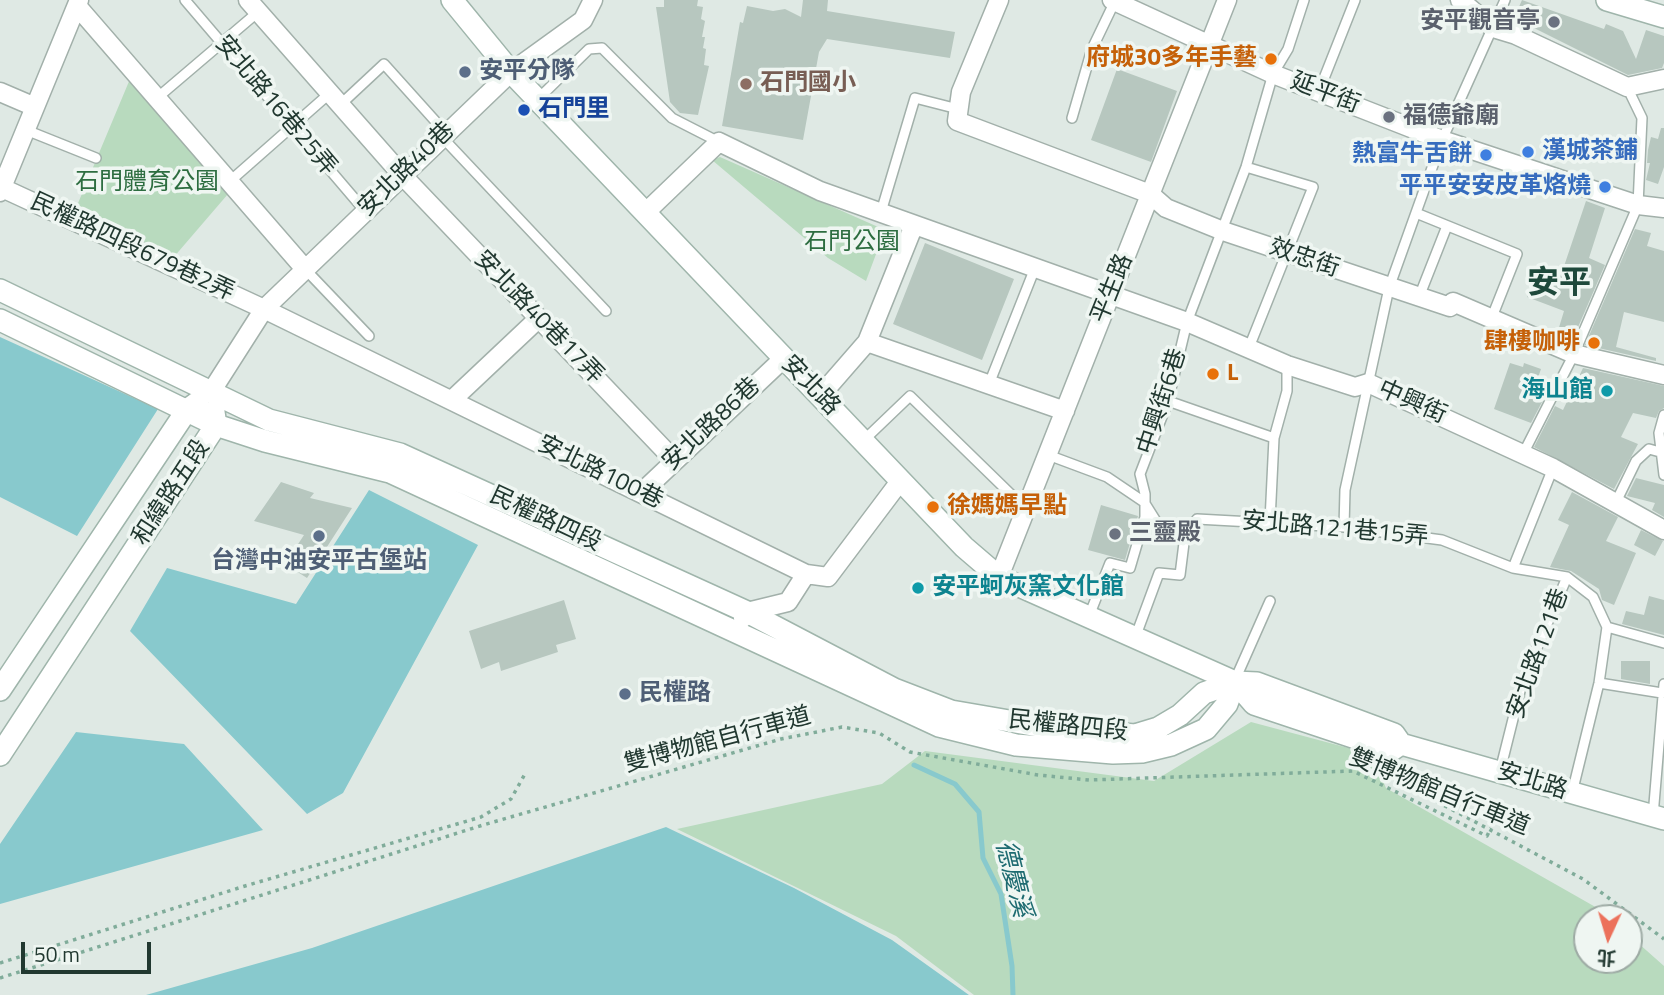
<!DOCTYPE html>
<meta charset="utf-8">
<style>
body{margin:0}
#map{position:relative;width:1664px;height:995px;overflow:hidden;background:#dfe9e4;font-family:"Titillium Web","Noto Sans TC",sans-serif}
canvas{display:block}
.north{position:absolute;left:1573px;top:904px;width:70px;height:70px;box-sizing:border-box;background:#eff6f2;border:2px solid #9daaa4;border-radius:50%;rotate:184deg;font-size:19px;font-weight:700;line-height:28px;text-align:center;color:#213830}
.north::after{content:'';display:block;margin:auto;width:24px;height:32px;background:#ec715b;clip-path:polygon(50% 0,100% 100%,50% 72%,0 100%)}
.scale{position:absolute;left:21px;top:942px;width:130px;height:32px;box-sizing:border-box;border:4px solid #213830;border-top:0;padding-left:9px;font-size:21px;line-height:24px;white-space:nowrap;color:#213830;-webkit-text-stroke:5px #eff6f2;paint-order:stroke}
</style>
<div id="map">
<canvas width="1664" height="995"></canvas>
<div class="north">北</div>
<div class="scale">50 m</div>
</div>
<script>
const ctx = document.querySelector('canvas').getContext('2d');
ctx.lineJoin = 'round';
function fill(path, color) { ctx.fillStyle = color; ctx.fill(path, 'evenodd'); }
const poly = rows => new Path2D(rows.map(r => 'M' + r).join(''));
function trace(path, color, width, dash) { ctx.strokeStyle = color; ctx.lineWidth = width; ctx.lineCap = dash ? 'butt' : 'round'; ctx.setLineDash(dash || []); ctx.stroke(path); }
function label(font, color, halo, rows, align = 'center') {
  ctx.font = font + ' "Titillium Web","Noto Sans TC",sans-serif'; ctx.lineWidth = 7; ctx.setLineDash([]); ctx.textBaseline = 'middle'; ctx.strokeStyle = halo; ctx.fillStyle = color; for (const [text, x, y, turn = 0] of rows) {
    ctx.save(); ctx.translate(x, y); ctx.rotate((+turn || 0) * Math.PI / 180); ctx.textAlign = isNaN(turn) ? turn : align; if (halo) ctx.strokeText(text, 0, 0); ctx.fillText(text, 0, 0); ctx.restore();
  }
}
fill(poly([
 [130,79,228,194,173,258,76,208],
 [720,157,885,230,866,281,828,258,712,160],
 [1251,722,1371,754,1386,788,1599,909,1609,918,1587,918,1587,960,1629,960,1629,935,1664,966,1664,995,974,995,896,936,677,829,882,784,925,751,1154,781]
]), '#b8dabe');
fill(poly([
 [0,337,158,409,77,536,0,497],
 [369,490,478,545,343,793,307,814,130,631,167,568,296,604],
 [76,732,184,744,263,830,0,904,0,844],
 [666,827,794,888,892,940,969,995,146,995,312,948]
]), '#88c9cd');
trace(poly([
 [914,765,955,784,979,812,983,858,1001,894,1012,966,1013,995]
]), '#88c9cd', 5);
fill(poly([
 [664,0,698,0,697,6,703,7,701,19,705,21,702,37,705,37,703,48,706,49,704,65,709,66,698,115,680,113,670,102,656,7,664,7],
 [803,0,828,0,827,11,955,32,950,58,827,39,819,52,803,140,722,126,740,22,743,23,747,6,773,11,785,9,801,17],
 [1522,0,1604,29,1606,24,1623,31,1636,59,1646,30,1664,36,1664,63,1662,68,1628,75,1514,18],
 [1117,69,1177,91,1151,162,1091,140],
 [1661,128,1664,128,1664,167,1658,184,1646,180,1650,163,1647,163,1648,150,1651,137,1658,139],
 [1586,201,1605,208,1589,258,1605,265,1572,341,1557,334,1564,311,1527,297,1536,272,1559,281],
 [1635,229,1651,233,1647,246,1664,251,1664,322,1624,312,1616,347,1656,358,1656,361,1585,345],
 [925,243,1014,279,982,360,893,324],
 [1510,363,1523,367,1524,363,1541,369,1532,395,1543,400,1531,423,1494,409],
 [1583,368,1664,386,1664,408,1659,411,1656,418,1633,413,1621,437,1638,444,1614,489,1534,447,1555,406,1563,410],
 [1636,478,1664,485,1664,517,1652,510,1655,503,1627,496],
 [281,482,314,493,310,498,352,508,307,578,285,564,304,535,254,521],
 [1572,492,1618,517,1606,541,1636,553,1614,605,1602,600,1599,589,1571,571,1550,567,1569,525,1558,520],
 [1101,505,1138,516,1125,560,1088,550],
 [1641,530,1663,541,1655,556,1634,545],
 [1649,596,1664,600,1664,635,1622,624,1626,611,1644,615],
 [564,600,576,639,556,645,558,652,501,671,499,662,481,669,469,631],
 [1621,661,1650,661,1650,684,1621,679]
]), '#b7c7bf');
const lane = poly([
 [185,0,365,211],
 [1319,91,1355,0],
 [157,98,258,12],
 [538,99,589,49,602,48,672,118,719,142],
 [340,105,384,64,446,133],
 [1072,118,1092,49,1115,1],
 [26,130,96,158],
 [442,137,606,311],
 [1246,167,1313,187,1248,350],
 [229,182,330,93],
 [881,212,915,98,958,109],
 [1416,213,1517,254,1492,317],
 [305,269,369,336],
 [1419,297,1447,226],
 [989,384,1035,268],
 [1168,401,1274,438],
 [1664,415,1659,433,1664,475],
 [863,441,910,396,1027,510],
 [1523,454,1574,354,1638,205,1642,118,1627,87],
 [1048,455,1107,477,1144,502,1159,526,1185,535,1197,519,1344,527,1442,540,1513,568,1567,577,1593,597,1607,627,1664,643],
 [1616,502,1636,461,1649,449,1660,452,1664,457],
 [1270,521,1274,438,1287,391,1287,365],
 [1344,527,1345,490,1389,288,1442,140,1505,0],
 [1513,568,1553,468],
 [1089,616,1110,563,1130,568,1145,517,1145,494,1140,474,1168,401,1187,322,1246,167,1273,74,1288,49,1304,0],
 [1135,638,1159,573,1180,575,1185,535],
 [1235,680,1270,601],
 [1599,683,1662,693],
 [1500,771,1522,683,1567,577],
 [1572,793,1599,683,1607,627],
 [1653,816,1664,684]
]);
const street = poly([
 [248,0,402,175,674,460],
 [999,0,961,92,957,121,1150,194,1166,208,1223,231,1450,307,1453,302,1574,354,1664,375],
 [1112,0,1273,74,1442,140,1638,205,1664,208],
 [1460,0,1493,28,1516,35,1627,87,1664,79],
 [77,6,305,269],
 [0,92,35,107],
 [0,187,264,309,806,574,828,577,901,480],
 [0,192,79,0],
 [645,213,719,142,820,191,1187,322,1287,365,1355,387,1368,383,1553,468,1664,530],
 [867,342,914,225],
 [211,392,264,309,511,72,583,20,593,0],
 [820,396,867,342,1065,411],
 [452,400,539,318],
 [641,493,784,358],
 [999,577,1227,0],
 [743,618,747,612,788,602,806,574]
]);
const secondary = poly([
 [452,0,511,72,964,547,999,577,1235,682,1257,683,1394,734,1401,744,1664,819],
 [1607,0,1664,17],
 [0,290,269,420,400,454,747,612,894,689,951,711,1050,728,1135,735,1158,728,1180,715,1204,693,1235,682],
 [0,320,216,425,265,441,390,472,939,726,1016,745,1113,753,1142,752,1171,745,1206,729,1227,704,1235,682],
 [1235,682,1254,704,1392,750,1401,744],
 [0,690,187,410,198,402],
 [0,755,216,425,214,412]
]);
trace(lane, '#a2b0aa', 12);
trace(street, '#a2b0aa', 21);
trace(secondary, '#9fb5ab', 24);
trace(poly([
 [1388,769,1396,779,1413,789,1583,879,1664,939],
 [0,963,245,886,481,817,511,799,526,772],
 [0,978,483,825,781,739,842,727,879,733,910,752,1038,775,1089,780,1353,771,1487,836,1491,828]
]), '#80ac9a', 3.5, [3.5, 5]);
trace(lane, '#fff', 9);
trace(street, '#fff', 18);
trace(secondary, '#fff', 21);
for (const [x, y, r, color] of [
 [1554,22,7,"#6b7280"],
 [1271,59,7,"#e8710a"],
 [465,72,7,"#5c6f8a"],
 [746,84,7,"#8d6e63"],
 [524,110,7,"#1a4fb4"],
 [1389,117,7,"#6b7280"],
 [1528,152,7,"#3f7fe0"],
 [1486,155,7,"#3f7fe0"],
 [1605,187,7,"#3f7fe0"],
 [1594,343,7,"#e8710a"],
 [1213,374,7,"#e8710a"],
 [1607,391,7,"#0f9aa8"],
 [933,507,7,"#e8710a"],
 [1115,534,7,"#6b7280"],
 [319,536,7,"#5c6f8a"],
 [918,588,7,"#0f9aa8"],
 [625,694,7,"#5c6f8a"]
]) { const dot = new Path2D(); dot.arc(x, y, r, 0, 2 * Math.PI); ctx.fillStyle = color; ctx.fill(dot); trace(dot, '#eff6f2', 2.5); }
label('bold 24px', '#5b616d', '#eff6f2', [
 ["安平觀音亭",1540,22,"right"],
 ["福德爺廟",1403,117],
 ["三靈殿",1129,534]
], 'left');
label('bold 24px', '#c56008', '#eff6f2', [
 ["府城30多年手藝",1257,59],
 ["肆樓咖啡",1580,343],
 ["L",1227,374,"left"],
 ["徐媽媽早點",947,507,"left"]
], 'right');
label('bold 24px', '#4e5e75', '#eff6f2', [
 ["安平分隊",479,72],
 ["台灣中油安平古堡站",319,562,"center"],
 ["民權路",639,694]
], 'left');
label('bold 24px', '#785e54', '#eff6f2', [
 ["石門國小",760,84]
], 'left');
label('24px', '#213830', '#eff6f2', [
 ["延平街",1325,94,21],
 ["安北路16巷25弄",275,106,50],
 ["安北路40巷",407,170,-44],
 ["民權路四段679巷2弄",132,248,25],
 ["效忠街",1304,259,19],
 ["平生路",1113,289,-68],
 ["安北路40巷17弄",538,318,46],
 ["安北路",810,386,46],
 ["中興街6巷",1163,402,-72],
 ["中興街",1412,403,24],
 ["安北路86巷",712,425,-43],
 ["安北路100巷",600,473,26],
 ["和緯路五段",172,493,-57],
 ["民權路四段",545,520,25],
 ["安北路121巷15弄",1335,530,5],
 ["安北路121巷",1539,654,-70],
 ["民權路四段",1068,727,6],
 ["雙博物館自行車道",718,741,-15],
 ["安北路",1532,782,17],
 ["雙博物館自行車道",1439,793,22]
]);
label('bold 24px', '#164399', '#eff6f2', [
 ["石門里",538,110]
], 'left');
label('bold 24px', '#366cbe', '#eff6f2', [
 ["漢城茶鋪",1542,152,"left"],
 ["熱富牛舌餅",1472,155],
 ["平平安安皮革烙燒",1591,187]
], 'right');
label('24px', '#2d6d40', '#eff6f2', [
 ["石門體育公園",147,183],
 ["石門公園",852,243]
]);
label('bold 24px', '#0d838f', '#eff6f2', [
 ["海山館",1593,391],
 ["安平蚵灰窯文化館",932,588,"left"]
], 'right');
label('italic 26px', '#1e6b71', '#eff6f2', [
 ["德慶溪",1012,879,76]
]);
label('bold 32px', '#1e493b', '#eff6f2', [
 ["安平",1559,285]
]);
</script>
